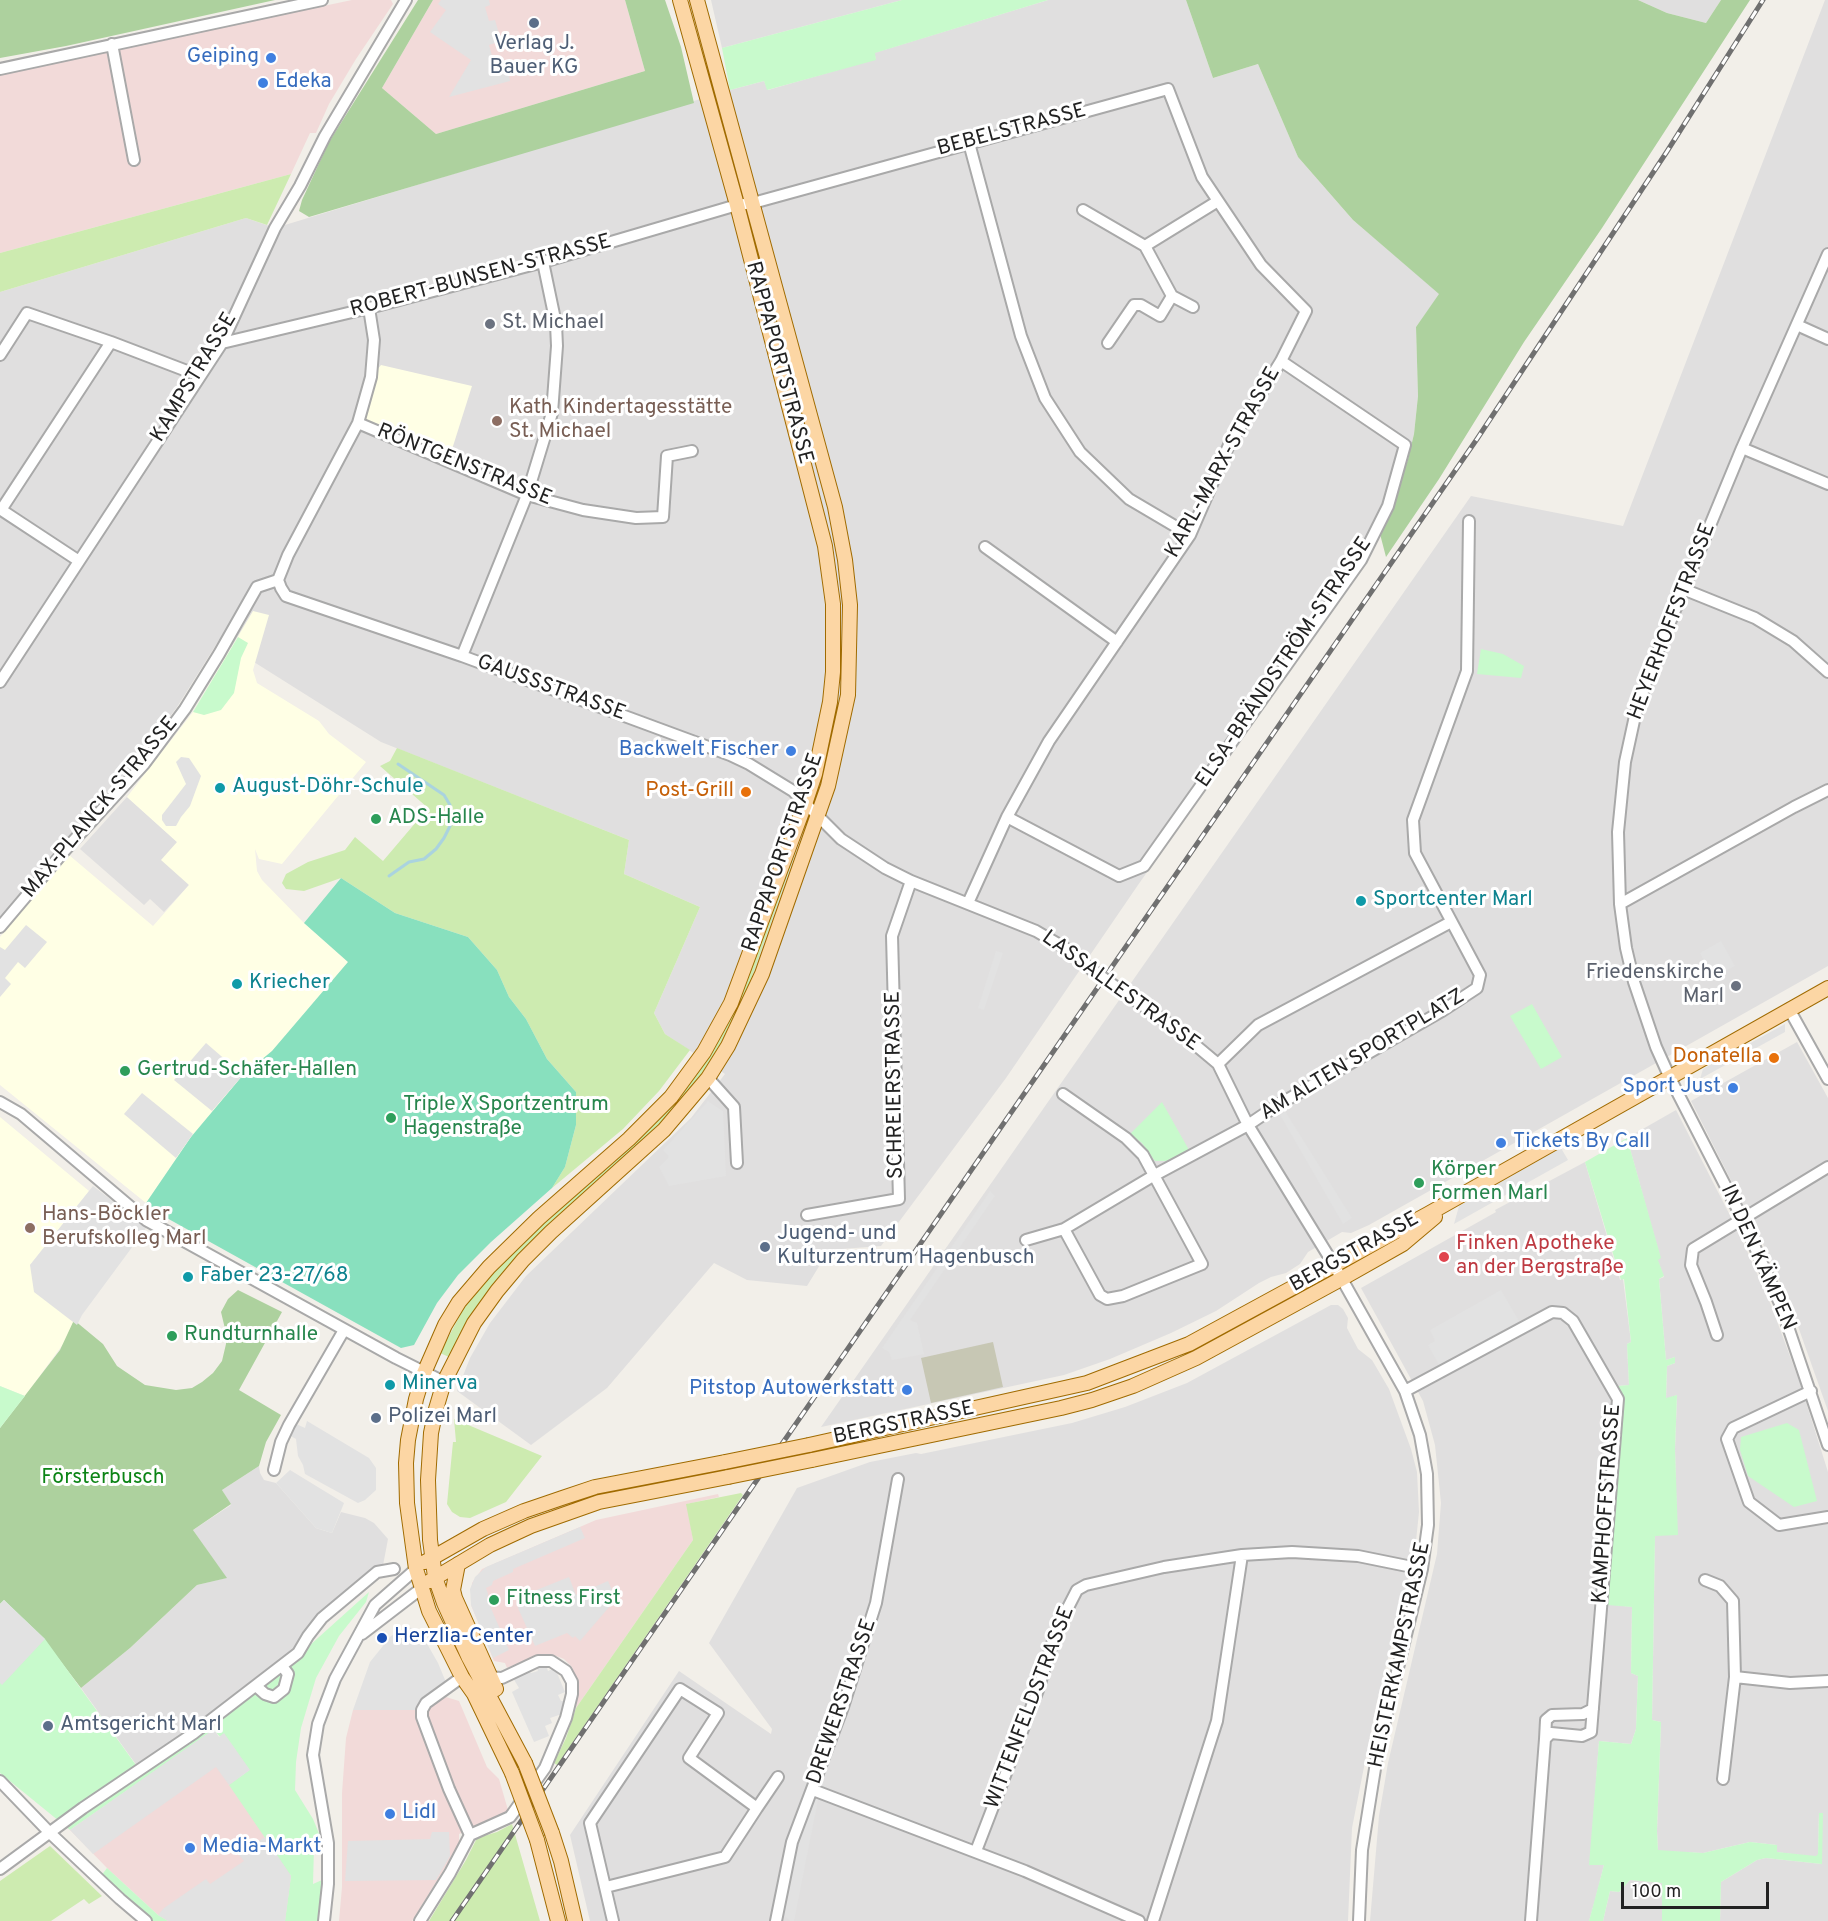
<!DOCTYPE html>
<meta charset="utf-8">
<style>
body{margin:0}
#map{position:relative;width:1828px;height:1921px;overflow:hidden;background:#f2efe9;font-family:Overpass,sans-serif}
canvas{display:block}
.scale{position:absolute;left:1621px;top:1882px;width:148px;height:27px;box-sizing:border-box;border:3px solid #222;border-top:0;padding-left:8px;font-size:18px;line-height:21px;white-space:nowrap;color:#222;-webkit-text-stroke:4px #fff;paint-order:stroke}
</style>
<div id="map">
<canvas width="1828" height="1921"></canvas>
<div class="scale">100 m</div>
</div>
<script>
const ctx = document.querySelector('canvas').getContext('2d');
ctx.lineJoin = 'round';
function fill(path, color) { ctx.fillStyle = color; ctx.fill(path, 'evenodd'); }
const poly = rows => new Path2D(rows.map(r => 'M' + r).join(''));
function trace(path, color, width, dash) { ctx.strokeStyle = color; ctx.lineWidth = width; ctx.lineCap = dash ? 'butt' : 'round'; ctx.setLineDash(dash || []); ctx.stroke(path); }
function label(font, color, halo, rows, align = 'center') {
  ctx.font = font + ' Overpass,sans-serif'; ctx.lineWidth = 6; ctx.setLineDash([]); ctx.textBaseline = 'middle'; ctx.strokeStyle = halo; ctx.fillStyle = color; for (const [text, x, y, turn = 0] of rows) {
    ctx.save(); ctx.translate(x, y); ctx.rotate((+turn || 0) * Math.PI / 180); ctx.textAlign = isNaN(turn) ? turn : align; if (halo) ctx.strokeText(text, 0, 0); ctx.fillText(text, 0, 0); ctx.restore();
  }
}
fill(poly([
 [711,0,902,0,722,48],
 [1048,0,1186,0,1213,78,1258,64,1298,157,1353,220,1440,294,1416,327,1418,396,1414,434,1408,459,1394,504,1362,567,1138,885,1006,1078,881,1246,829,1250,807,1286,747,1280,714,1263,607,1388,531,1445,457,1391,470,1358,490,1323,526,1276,691,1118,725,1074,665,1034,654,1013,700,907,624,874,629,840,381,742,219,640,177,707,137,761,0,919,0,292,246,218,275,228,730,90,764,81,768,90,876,59,874,53],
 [1638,0,1721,0,1706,23,1667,13],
 [1825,0,1828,0,1828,966,1369,1225,1351,1233,1342,1232,1308,1252,1300,1264,1286,1273,1271,1277,1259,1283,1216,1311,1171,1333,1110,1359,1064,1375,821,1427,1471,496,1623,526],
 [127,797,177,842,189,885,164,912,150,899,144,905,80,849],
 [1797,1042,1828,1098,1828,1411,1794,1315,1772,1262,1691,1101],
 [1676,1110,1739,1233,1771,1305,1800,1383,1828,1472,1828,1921,1720,1921,1721,1882,1757,1860,1766,1858,1822,1864,1819,1813,1818,1855,1816,1857,1776,1852,1777,1845,1750,1842,1703,1853,1658,1851,1657,1831,1661,1722,1652,1720,1655,1535,1677,1535,1675,1449,1677,1395,1666,1399,1667,1366,1675,1363,1675,1357,1666,1360,1659,1279,1664,1277,1657,1259,1660,1257,1627,1138],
 [1585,1162,1620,1280,1623,1279,1631,1342,1627,1344,1629,1385,1618,1386,1623,1406,1607,1604,1632,1607,1631,1673,1638,1676,1636,1729,1631,1744,1599,1741,1590,1865,1604,1865,1594,1904,1589,1921,1370,1921,1379,1816,1388,1763,1437,1554,1441,1503,1435,1445,1423,1401,1361,1288,1496,1212,1495,1210],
 [1331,1305,1338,1305,1343,1309,1348,1318,1347,1328,1358,1349,1372,1360,1389,1389,1411,1449,1417,1472,1419,1512,1415,1551,1376,1706,1352,1828,1348,1921,590,1921,570,1835,679,1671,771,1734,772,1729,709,1643,797,1488,870,1462,916,1453,921,1454,1072,1423,1125,1407,1187,1383],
 [259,1466,260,1473,264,1480,276,1483,316,1528,332,1533,341,1512,365,1518,374,1523,388,1539,381,1576,230,1703,140,1770,81,1688,130,1648,197,1585,226,1578,193,1530,231,1505,222,1490],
 [1630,1880,1663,1883,1662,1921,1603,1921,1610,1891,1619,1892]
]), '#e0dfdf');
fill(poly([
 [352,0,391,0,393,4,356,59,329,104,316,133,310,133,291,174,0,253,0,74],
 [433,0,625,0,645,71,436,134,382,88],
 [718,1494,719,1497,687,1504,693,1540,576,1708,577,1681,572,1667,564,1659,551,1654,540,1654,507,1668,505,1663,494,1661,471,1605,472,1583,482,1569,596,1520],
 [446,1697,459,1701,487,1767,499,1779,508,1810,504,1815,459,1834,459,1842,454,1853,412,1921,339,1921,342,1887,342,1793,346,1738,353,1710,426,1703],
 [214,1729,291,1876,285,1921,168,1921,158,1915,107,1868,70,1830]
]), '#f2dad9');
fill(poly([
 [381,365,472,386,448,462,358,423,371,377],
 [253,611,269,615,253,670,257,683,319,721,329,734,366,762,282,864,259,859,255,849,257,871,262,880,304,923,348,962,272,1051,243,1075,191,1137,146,1203,0,1085,0,937,69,855,153,926,189,885,161,860,177,842,127,797,193,712],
 [0,1117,89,1191,30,1265,77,1325,25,1396,0,1386]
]), '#ffffe5');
fill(poly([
 [993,1342,1003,1387,931,1403,921,1358]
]), '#c7c7b4');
fill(poly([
 [291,174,267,225,246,218,0,292,0,253],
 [397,748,629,840,624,874,700,907,654,1013,665,1034,690,1050,659,1091,623,1129,552,1188,565,1167,576,1125,576,1092,547,1059,526,1019,509,997,497,970,468,937,395,913,341,878,304,891,286,889,282,883,286,874,308,862,345,850,355,837,383,861,428,808,380,766,390,761],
 [794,850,796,851,748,988,711,1062,688,1094,666,1118,469,1321,449,1357,440,1353,464,1308,489,1275,702,1065],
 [454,1419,542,1456,506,1502,470,1518,460,1517,452,1512,447,1504,453,1442,456,1442],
 [741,1493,743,1495,557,1765,554,1763,566,1738,576,1708,693,1540,686,1504],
 [512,1824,540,1921,429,1921,466,1860,477,1838,497,1832],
 [50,1846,102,1896,89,1904,84,1899,51,1921,0,1921,0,1881]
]), '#cdebb0');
fill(poly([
 [0,0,275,0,66,46,0,58],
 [418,0,433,0,382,88,436,134,645,71,625,0,665,0,681,47,694,103,309,217,299,211,302,200,329,142],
 [1186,0,1638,0,1667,13,1706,23,1721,0,1750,0,1602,228,1524,342,1439,479,1386,557,1380,534,1394,503,1408,459,1414,434,1418,396,1416,327,1439,294,1353,220,1298,157,1258,64,1213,78],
 [238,1290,282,1312,239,1390,281,1415,266,1442,259,1466,222,1490,231,1504,193,1530,227,1578,197,1585,130,1648,81,1688,58,1658,4,1600,0,1604,0,1428,60,1350,74,1320,103,1344,117,1366,145,1385,176,1390,192,1388,202,1382,213,1373,222,1361,226,1344,226,1333,221,1312,228,1299]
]), '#add19e');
fill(poly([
 [902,0,1048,0,875,53,876,60,767,90,764,81,730,90,722,48],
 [238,637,248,643,241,658,234,693,221,710,204,715,193,712],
 [1481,649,1503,654,1524,666,1521,678,1477,674],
 [1532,1004,1562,1057,1541,1069,1510,1016],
 [1162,1102,1189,1150,1166,1161,1155,1161,1142,1143,1130,1134],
 [1627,1138,1661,1258,1658,1260,1664,1276,1659,1279,1666,1360,1675,1357,1675,1363,1667,1366,1666,1398,1677,1395,1675,1449,1678,1535,1655,1536,1652,1720,1661,1722,1657,1831,1658,1850,1703,1853,1750,1842,1777,1845,1777,1852,1816,1856,1818,1854,1819,1813,1823,1813,1822,1864,1766,1858,1757,1860,1721,1882,1720,1921,1662,1921,1662,1883,1630,1880,1619,1892,1610,1891,1603,1921,1589,1921,1604,1865,1589,1865,1599,1741,1631,1744,1636,1729,1638,1676,1631,1673,1632,1607,1607,1605,1623,1406,1618,1386,1629,1385,1627,1344,1631,1342,1624,1279,1621,1280,1585,1162],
 [0,1386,25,1396,0,1428],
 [1787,1423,1799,1430,1817,1501,1794,1507,1748,1476,1740,1450,1741,1437],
 [369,1592,366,1602,339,1636,316,1678,301,1728,296,1762,295,1790,313,1819,323,1843,314,1848,313,1884,322,1880,318,1921,285,1921,291,1876,229,1785,249,1770,214,1730,70,1830,0,1773,0,1604,4,1600,45,1639,141,1772,299,1655],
 [107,1868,158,1915,168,1921,153,1921,101,1876]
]), '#c8facc');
fill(poly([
 [341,878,395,913,468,937,497,970,509,997,526,1019,547,1059,576,1092,576,1125,565,1167,552,1188,491,1242,458,1275,437,1303,414,1345,401,1348,165,1217,146,1203,191,1137,243,1075,272,1051,348,962,304,923]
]), '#88e0be');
fill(poly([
 [441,0,489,0,490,5,485,7,489,21,495,20,501,41,489,45,494,63,506,60,510,81,449,97,471,60,430,32,446,10,438,4],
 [181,757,189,758,201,776,190,806,181,817,176,826,166,826,162,820,162,815,186,784,176,762],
 [26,925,47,942,25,968,18,962,5,978,11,984,0,997,0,947,5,950],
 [1721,941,1735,966,1713,978,1700,953],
 [996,951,1003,953,984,1010,978,1008],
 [1785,1024,1785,1032,1700,1079,1703,1069],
 [206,1043,243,1075,212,1111,174,1080],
 [142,1093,193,1134,176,1158,124,1114],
 [708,1101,723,1111,726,1176,669,1186,659,1167,669,1157,663,1150],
 [1285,1111,1352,1218,1343,1224,1280,1115],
 [1561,1148,1568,1160,1454,1224,1459,1206],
 [93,1186,147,1227,82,1315,77,1325,34,1292,30,1265],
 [990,1191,995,1196,910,1320,917,1323,924,1354,892,1360,889,1352,882,1348],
 [1501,1290,1519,1321,1439,1365,1428,1345,1435,1341,1430,1330],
 [307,1421,369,1458,376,1468,376,1490,365,1500,358,1503,305,1474,303,1465,298,1456,296,1439,289,1435,294,1423,305,1428],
 [290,1470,344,1503,332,1533,316,1528,276,1483],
 [580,1527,585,1538,513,1569,513,1572,493,1581,492,1585,486,1588,488,1594,487,1599,509,1650,493,1658,471,1605,470,1589,475,1577,486,1567],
 [569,1577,576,1595,608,1581,616,1599,580,1641,575,1636,573,1638,567,1633,535,1646,518,1608,524,1595],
 [4,1600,45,1639,2,1685,0,1683,0,1604],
 [408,1627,415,1629,422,1635,438,1663,448,1687,422,1710,353,1710,370,1662,391,1636],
 [541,1665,546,1665,548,1671,555,1668,565,1692,558,1695,561,1701,565,1701,562,1714,550,1718,552,1723,545,1726,549,1736,534,1742,512,1692,519,1688,513,1678,529,1670,531,1673,538,1671,536,1667],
 [214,1729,219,1737,224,1733,250,1770,229,1785,216,1767,93,1854,70,1830],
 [814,1793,819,1795,794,1921,790,1921,781,1912,793,1843],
 [432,1832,449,1832,450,1856,436,1880,345,1881,348,1841,430,1839],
 [265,1837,291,1876,285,1921,168,1921,158,1915,164,1908,206,1879,210,1884,244,1861,239,1855]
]), '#e2e2e2');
trace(poly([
 [389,876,409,862,424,859,436,849,444,838,452,822,450,805,444,795,398,764]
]), '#aad3df', 3);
const minor = poly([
 [112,44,134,160],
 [0,69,322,0],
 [969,143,1021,336,1045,398,1080,452,1129,499,1190,535],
 [1083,210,1145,246,1218,201],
 [1145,246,1172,296,1193,307],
 [1828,254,1742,448,1649,673,1635,716,1625,762,1618,832,1620,904,1626,948,1634,982,1656,1047,1670,1078,1742,1218,1781,1306,1828,1445],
 [1797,325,1828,339],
 [222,343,369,308,543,262,737,205,753,203,1168,89,1202,177,1261,265,1306,311,1281,361,1229,445,1190,535,1049,741,1007,817,968,903],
 [1108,343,1134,305,1141,305,1160,316,1172,296],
 [0,355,27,313,111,342,200,376],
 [358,423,527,495,583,510,636,518,663,517,667,456,692,451],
 [1742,448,1828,484],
 [0,509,79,561],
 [1,510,111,342],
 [985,547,1117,642],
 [278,580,281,588,286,596,462,656,730,755,749,764,793,791,841,839,885,868,911,881,1036,931,1065,948,1091,969],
 [278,580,288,555,358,423,371,377,374,340,369,308],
 [1683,589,1755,618,1793,641,1828,672],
 [462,656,527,495,552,413,557,346,556,324,543,262],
 [0,682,222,343,275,228,300,186,325,136,406,0],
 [1007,817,1119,876,1144,866,1361,560,1388,506,1405,445,1281,361],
 [1620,904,1794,807,1828,790],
 [0,927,66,849,144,764,185,709,219,654,257,587,278,580],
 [1116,987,1175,1028,1218,1064,1248,1125,1334,1265,1405,1391,1420,1435,1427,1474,1428,1525,1422,1569,1378,1750,1362,1850,1359,1921],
 [1789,1009,1828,1079],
 [1218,1064,1258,1025,1451,922],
 [708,1078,734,1107,737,1163],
 [1063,1094,1126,1138,1143,1155,1202,1264,1123,1296,1107,1299,1100,1295,1064,1229],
 [0,1102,21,1114,146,1220,396,1358,444,1382],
 [807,1215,899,1199,892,936,911,881],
 [1026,1240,1064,1229,1153,1176,1248,1125,1276,1106,1442,1011,1477,988,1480,975,1415,853,1413,820,1467,671,1469,521],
 [1717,1335,1706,1302,1691,1265,1693,1249,1828,1167],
 [1405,1391,1552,1312,1563,1313,1573,1321,1618,1399,1591,1732,1582,1736,1551,1733,1545,1739,1531,1921],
 [1811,1391,1733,1428,1727,1439,1749,1502,1779,1525,1828,1517],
 [274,1470,281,1442,289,1425,344,1330],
 [1705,1580,1720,1586,1733,1601,1735,1677,1790,1683,1828,1681],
 [362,1634,422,1588],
 [462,1677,426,1703,422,1710,422,1717,449,1789,470,1835,510,1817,513,1813,545,1768,566,1718,572,1694,572,1682,566,1671,551,1661,538,1661,502,1678,485,1677],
 [256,1686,265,1694,274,1697,284,1689,288,1674,282,1666],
 [1545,1739,1546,1720,1552,1715,1583,1714,1593,1709],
 [1723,1779,1735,1677],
 [0,1781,50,1833,120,1899,146,1921],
 [813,1790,1025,1871,1139,1921],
 [757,1808,778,1777],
 [976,1851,1038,1690,1056,1631,1077,1590,1086,1585,1164,1567,1242,1555,1292,1552,1358,1556,1422,1569],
 [0,1869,83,1808,194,1733,298,1653,308,1636,322,1618,377,1572,394,1569],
 [606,1887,725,1857,757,1808,689,1758,718,1713,680,1689,590,1823,613,1921],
 [324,1921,328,1884,328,1843,313,1755,318,1724,335,1679,375,1605,416,1569],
 [420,1921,450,1873,470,1835],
 [776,1921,792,1842,843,1707,876,1603,898,1479],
 [1153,1921,1217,1721,1242,1555]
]);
const major = poly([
 [809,1445,1087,1383,1189,1344,1428,1214,1828,988],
 [812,1460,1061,1408,1092,1400,1133,1386,1196,1358,1341,1279,1403,1244,1435,1217],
 [425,1562,483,1529,524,1511,562,1498,595,1487,725,1462],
 [458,1564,453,1590,455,1598,496,1689],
 [430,1581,490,1545,531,1526,599,1502,728,1477],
 [525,1763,469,1658,444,1603,435,1577,430,1540,428,1480,431,1433,436,1409,444,1382,474,1323,497,1291,523,1260,551,1232,664,1130,708,1078,728,1046,762,974,828,786,848,695,850,605,845,560,835,507,697,0],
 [512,1773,474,1694,462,1677,429,1611,416,1569,407,1503,406,1463,408,1440,416,1399,424,1373,445,1325,459,1302,489,1267,539,1218,629,1139,671,1097,704,1052,731,1003,805,804,815,774,830,702,833,672,833,604,825,546,737,205,680,0],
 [552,1833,561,1861,575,1921],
 [537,1840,558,1921]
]);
trace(minor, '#a9a9a9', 14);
trace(major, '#a06b00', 16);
trace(minor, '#fff', 10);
trace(major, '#fcd6a4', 14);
const rail = poly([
 [452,1921,1477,439,1666,153,1763,0]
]);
trace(rail, '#707070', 5);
trace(rail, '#fff', 3, [9]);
const minorBridge = poly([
 [1091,969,1116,987]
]);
const majorBridge = poly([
 [725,1462,809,1445],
 [728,1477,812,1460],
 [525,1763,552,1833],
 [512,1773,537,1840]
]);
trace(minorBridge, '#a9a9a9', 14, []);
trace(majorBridge, '#a06b00', 16, []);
trace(minorBridge, '#fff', 10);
trace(majorBridge, '#fcd6a4', 14);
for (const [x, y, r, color] of [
 [534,23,6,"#5c6f8a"],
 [271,58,6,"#3f7fe0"],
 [263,83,6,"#3f7fe0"],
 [490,324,6,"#6b7280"],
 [497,421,6,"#8d6e63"],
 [791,751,6,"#3f7fe0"],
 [220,788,6,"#0f9aa8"],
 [746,792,6,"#e8710a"],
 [376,819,6,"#2e9e5b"],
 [1361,901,6,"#0f9aa8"],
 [237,984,6,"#0f9aa8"],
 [1736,986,6,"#6b7280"],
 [1774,1058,6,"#e8710a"],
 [125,1071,6,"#2e9e5b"],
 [1733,1088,6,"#3f7fe0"],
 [391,1118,6,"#2e9e5b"],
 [1501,1143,6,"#3f7fe0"],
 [1419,1183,6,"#2e9e5b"],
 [30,1228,6,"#8d6e63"],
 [765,1247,6,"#5c6f8a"],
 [1444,1257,6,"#e0444e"],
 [188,1277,6,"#0f9aa8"],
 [172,1336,6,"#2e9e5b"],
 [390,1385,6,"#0f9aa8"],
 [907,1390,6,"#3f7fe0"],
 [376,1418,6,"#5c6f8a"],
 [494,1600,6,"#2e9e5b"],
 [382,1638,6,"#1a4fb4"],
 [48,1726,6,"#5c6f8a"],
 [390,1814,6,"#3f7fe0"],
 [190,1848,6,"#3f7fe0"]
]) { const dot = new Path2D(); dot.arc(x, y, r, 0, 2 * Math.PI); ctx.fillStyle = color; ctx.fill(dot); trace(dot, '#fff', 2); }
label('21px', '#4e5e75', '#fff', [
 ["Verlag J.",534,45,"center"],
 ["Bauer KG",534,69,"center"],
 ["Jugend- und",777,1235],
 ["Kulturzentrum Hagenbusch",777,1259],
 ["Polizei Marl",388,1418],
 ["Amtsgericht Marl",60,1726]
], 'left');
label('21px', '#366cbe', '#fff', [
 ["Geiping",259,58],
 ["Edeka",275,83,"left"],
 ["Backwelt Fischer",779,751],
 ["Sport Just",1721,1088],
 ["Tickets By Call",1513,1143,"left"],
 ["Pitstop Autowerkstatt",895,1390],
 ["Lidl",402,1814,"left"],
 ["Media-Markt",202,1848,"left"]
], 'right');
label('21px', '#222', '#fff', [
 ["BEBELSTRASSE",1012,131,-15],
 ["ROBERT-BUNSEN-STRASSE",481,277,-15],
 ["RAPPAPORTSTRASSE",778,363,75],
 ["KAMPSTRASSE",195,378,-59],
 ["KARL-MARX-STRASSE",1224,463,-61],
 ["RÖNTGENSTRASSE",464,466,22],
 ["HEYERHOFFSTRASSE",1673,622,-69],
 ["ELSA-BRÄNDSTRÖM-STRASSE",1285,663,-56],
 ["GAUSSSTRASSE",551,689,20],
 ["MAX-PLANCK-STRASSE",101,808,-50],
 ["RAPPAPORTSTRASSE",784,853,-71],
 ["LASSALLESTRASSE",1120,992,36],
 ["AM ALTEN SPORTPLATZ",1363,1056,-31],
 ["SCHREIERSTRASSE",896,1085,-91],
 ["BERGSTRASSE",1355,1253,-29],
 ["IN DEN KÄMPEN",1757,1258,66],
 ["BERGSTRASSE",904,1424,-12],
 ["KAMPHOFFSTRASSE",1608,1504,-86],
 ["HEISTERKAMPSTRASSE",1401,1655,-78],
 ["DREWERSTRASSE",843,1702,-71],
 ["WITTENFELDSTRASSE",1031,1708,-69]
]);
label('21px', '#5b616d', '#fff', [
 ["St. Michael",502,324],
 ["Friedenskirche",1724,974,"right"],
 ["Marl",1724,998,"right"]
], 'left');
label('21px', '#785e54', '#fff', [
 ["Kath. Kindertagesstätte",509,409],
 ["St. Michael",509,433],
 ["Hans-Böckler",42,1216],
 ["Berufskolleg Marl",42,1240]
], 'left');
label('21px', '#0d838f', '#fff', [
 ["August-Döhr-Schule",232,788],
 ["Sportcenter Marl",1373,901],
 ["Kriecher",249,984],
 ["Faber 23-27/68",200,1277],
 ["Minerva",402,1385]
], 'left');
label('21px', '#c56008', '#fff', [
 ["Post-Grill",734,792],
 ["Donatella",1762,1058]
], 'right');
label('21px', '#27864d', '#fff', [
 ["ADS-Halle",388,819],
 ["Gertrud-Schäfer-Hallen",137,1071],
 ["Triple X Sportzentrum",403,1106],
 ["Hagenstraße",403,1130],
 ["Körper",1431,1171],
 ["Formen Marl",1431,1195],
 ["Rundturnhalle",184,1336],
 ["Fitness First",506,1600]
], 'left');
label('21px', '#be3a42', '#fff', [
 ["Finken Apotheke",1456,1245],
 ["an der Bergstraße",1456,1269]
], 'left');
label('21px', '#0c8416', '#fff', [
 ["Försterbusch",103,1479]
]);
label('21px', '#164399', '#fff', [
 ["Herzlia-Center",394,1638]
], 'left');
</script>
